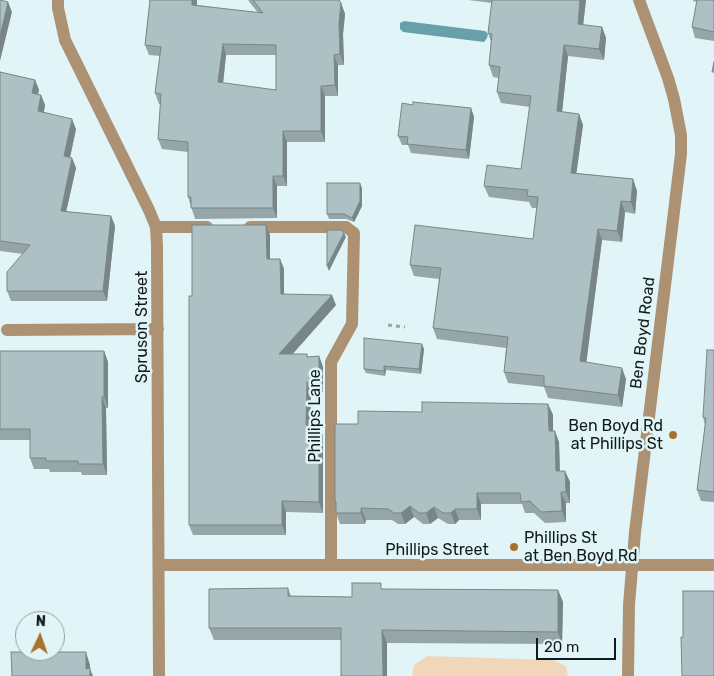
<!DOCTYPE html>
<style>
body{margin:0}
#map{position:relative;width:714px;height:676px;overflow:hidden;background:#e1f5f8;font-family:Rubik,sans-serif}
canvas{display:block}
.north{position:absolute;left:15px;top:611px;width:50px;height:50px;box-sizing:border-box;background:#e1f5f8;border:1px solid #8e9da0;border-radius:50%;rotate:3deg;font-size:14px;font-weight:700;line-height:20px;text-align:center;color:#121a1b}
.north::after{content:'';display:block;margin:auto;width:18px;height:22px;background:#a7732c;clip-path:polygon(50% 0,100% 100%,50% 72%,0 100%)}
.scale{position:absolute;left:536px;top:638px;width:80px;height:22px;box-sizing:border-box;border:2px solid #121a1b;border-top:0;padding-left:6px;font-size:15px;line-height:18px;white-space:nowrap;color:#121a1b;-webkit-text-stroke:4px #e1f5f8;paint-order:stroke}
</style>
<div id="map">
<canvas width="714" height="676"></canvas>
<div class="north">N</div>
<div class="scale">20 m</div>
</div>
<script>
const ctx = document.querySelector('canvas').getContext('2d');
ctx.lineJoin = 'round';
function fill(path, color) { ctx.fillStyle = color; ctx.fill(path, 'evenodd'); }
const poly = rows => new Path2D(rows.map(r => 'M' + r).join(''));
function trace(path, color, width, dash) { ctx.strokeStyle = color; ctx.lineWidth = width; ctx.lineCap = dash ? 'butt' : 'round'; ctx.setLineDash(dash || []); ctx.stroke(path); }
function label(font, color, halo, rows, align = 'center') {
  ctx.font = font + ' Rubik,sans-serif'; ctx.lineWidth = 5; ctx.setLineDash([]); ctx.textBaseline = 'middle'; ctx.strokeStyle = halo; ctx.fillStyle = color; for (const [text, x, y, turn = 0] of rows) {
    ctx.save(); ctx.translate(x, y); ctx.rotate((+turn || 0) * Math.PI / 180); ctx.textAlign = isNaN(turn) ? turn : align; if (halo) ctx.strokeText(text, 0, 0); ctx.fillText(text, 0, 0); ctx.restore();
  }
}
fill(poly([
 [427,656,554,660,566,666,568,676,412,676,414,665]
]), '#f1d7ba');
fill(poly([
 [404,21,485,31,488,34,487,38,484,42,403,32,400,29,400,23]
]), '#67a0a9');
trace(poly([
 [388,325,405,327]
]), '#97a7a9', 3, [4, 4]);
trace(poly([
 [58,0,58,8,65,40,149,210,156,227,157,246,159,676],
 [156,227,207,227],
 [250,227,346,227,354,233,352,324,331,362,331,565],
 [7,330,158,329],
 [160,565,714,565],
 [628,676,629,605,635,532,681,154,681,135,674,99,668,78,639,0]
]), '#ac9272', 12);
fill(poly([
 [150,0,197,0,197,5,258,13,248,0,339,0,341,3,345,14,343,34,344,65,338,65,338,96,325,96,325,142,287,142,287,186,277,186,277,218,195,219,188,197,188,152,162,149,158,139,161,104,159,104,155,93,160,56,149,55,145,45],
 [226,55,276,55,276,90,223,83],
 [468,0,586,0,583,25,602,27,606,38,604,60,568,56,562,112,579,114,583,125,576,173,633,179,637,191,635,214,625,212,622,242,602,240,586,362,626,379,622,407,548,398,544,387,508,383,504,372,506,348,437,339,433,328,439,279,414,276,410,265,533,239,537,208,532,208,529,202,489,197,484,186,521,169,530,107,501,103,497,92,499,78,493,77,489,65,491,42,488,33,492,3],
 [693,0,714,0,714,41,695,38,692,27,697,2,693,1],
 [0,72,35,80,39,90,38,95,41,95,45,105,44,112,76,129,70,158,72,158,76,168,66,212,111,216,115,226,107,301,11,301,7,291,23,254,0,251],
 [413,105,471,108,474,117,469,159,411,153,408,145,402,145,398,136],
 [362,188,362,206,354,222,346,219,329,219,327,214],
 [270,235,270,259,280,259,284,269,284,294,336,305,292,354,307,354,308,357,319,356,323,367,323,392,311,393,310,425,319,425,323,436,323,513,286,512,286,535,193,535,189,525,192,296],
 [424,349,421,374,386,370,385,376,366,373,364,369],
 [714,350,714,502,701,501,697,490,705,425,703,417],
 [0,351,104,351,108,362,108,408,106,408,107,475,82,475,81,472,50,472,49,469,34,469,30,458,30,440,0,440],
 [548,404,553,415,553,431,559,442,560,471,565,471,570,482,570,503,566,503,566,522,545,523,534,513,525,513,522,504,481,504,481,520,459,520,455,524,448,524,438,518,430,524,423,524,414,517,405,524,398,524,392,520,366,520,365,524,340,524,336,513,336,505,335,502,358,424,422,412],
 [288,588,291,596,352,597,383,589,558,590,563,602,562,644,387,643,341,640,214,640,209,628]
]), '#95a5a8');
fill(poly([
 [192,0,197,0,196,15,192,5],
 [580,0,586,0,582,35,578,24],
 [8,2,12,12,0,61,0,36],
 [341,3,345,14,343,34,344,65,340,54,339,23],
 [602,27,606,38,604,60,599,49],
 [223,44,226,55,222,93,218,82],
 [564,45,568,56,561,122,557,111],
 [334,55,338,65,338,96,335,85],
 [35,80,39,90,35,103,32,93],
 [321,86,325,96,325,142,321,131],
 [41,95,45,105,42,121,38,111],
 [471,108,474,117,469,159,466,150],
 [579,114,583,125,575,184,571,173],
 [72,119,76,129,68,166,64,156],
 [283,131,287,142,287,186,283,176],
 [72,158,76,168,64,221,61,211],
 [273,176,277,186,277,218,273,208],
 [633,179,637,191,635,214,631,202],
 [360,183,362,188,362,206,354,222,352,218],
 [621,201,625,212,622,242,617,231],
 [111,216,115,226,107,301,103,291],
 [266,225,270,235,270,269,267,259],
 [598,229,602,240,585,373,580,361],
 [344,233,346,237,329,271,327,266],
 [280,259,284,269,284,304,281,294],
 [332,295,336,305,283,365,279,354],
 [422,344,424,349,421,374,419,369],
 [104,351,108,362,108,408,104,397],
 [319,356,323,367,323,392,319,382],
 [384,366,386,370,385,376,384,371],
 [622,368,626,379,622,407,618,395],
 [307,382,311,393,310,436,306,425],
 [102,397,106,408,107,475,103,464],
 [548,404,553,415,553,443,549,431],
 [319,425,323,436,323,513,319,502],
 [555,431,559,442,560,482,556,471],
 [565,471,570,482,570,503,566,492],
 [561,492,566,503,566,522,562,511],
 [477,493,481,504,481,520,477,509],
 [282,501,286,512,286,535,282,525],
 [410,506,414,517,405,524,401,513],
 [434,507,438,518,430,524,426,513],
 [361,508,366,520,365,524,361,513],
 [455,509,459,520,455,524,451,513],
 [558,590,563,602,562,644,558,632],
 [382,630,387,643,387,676,383,676],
 [86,652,90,665,90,669,93,676,88,676,86,669]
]), '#798688');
const building = poly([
 [0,0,8,2,0,36,0,0],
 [150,0,192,0,192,5,263,13,253,0,339,0,341,3,339,23,340,54,334,55,335,85,321,86,321,131,283,131,283,176,273,176,273,208,191,208,191,197,188,197,188,142,158,139,161,94,155,93,161,47,145,45,150,0],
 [223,44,276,45,276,90,218,82,223,44],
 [492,0,580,0,578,24,602,27,599,49,564,45,557,111,579,114,571,173,633,179,631,202,621,201,617,231,598,229,580,361,622,368,618,395,544,386,544,376,504,372,508,337,433,328,441,268,410,265,415,225,533,239,538,197,527,196,528,190,484,186,487,165,521,169,531,96,497,92,500,67,489,65,492,34,488,33,492,0],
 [697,0,714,0,714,32,692,27,697,0],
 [714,62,714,72,712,72,714,62],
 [0,72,35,80,32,93,41,95,38,111,72,119,64,156,72,158,61,211,111,216,103,291,7,291,7,272,30,245,0,241,0,72],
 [413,102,471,108,466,150,407,144,408,137,398,136,402,103,413,105,413,102],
 [327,183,360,183,360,201,352,218,344,214,327,214,327,183],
 [192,225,266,225,267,259,280,259,281,294,332,295,279,354,307,354,307,357,319,356,319,382,307,382,306,425,319,425,319,502,282,501,282,525,189,525,189,296,192,296,192,225],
 [327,230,342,230,344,233,327,266,327,230],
 [364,338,422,344,419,369,384,366,384,371,364,369,364,338],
 [707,350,714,350,714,492,697,490,706,418,703,417,707,350],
 [0,351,104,351,104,397,102,397,103,464,78,464,78,461,46,461,46,458,30,458,30,429,0,429,0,351],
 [422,402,548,404,549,431,555,431,556,471,565,471,566,492,561,492,562,511,541,512,530,501,521,502,520,493,477,493,477,509,455,509,451,513,443,513,434,507,426,513,419,513,410,506,401,513,394,513,388,509,361,508,361,513,336,513,336,502,335,502,335,424,358,424,358,411,422,412,422,402],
 [352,583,381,583,381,589,558,590,558,632,382,630,383,676,341,676,341,628,209,628,209,589,288,588,288,596,352,597,352,583],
 [683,591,714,591,714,676,682,676,681,637,683,637,683,591],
 [11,652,86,652,86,669,90,668,90,676,12,676,11,652]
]);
fill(building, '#adc0c3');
trace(building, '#798688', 1);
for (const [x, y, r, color] of [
 [673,435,5,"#a7732c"],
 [514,547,5,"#a7732c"]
]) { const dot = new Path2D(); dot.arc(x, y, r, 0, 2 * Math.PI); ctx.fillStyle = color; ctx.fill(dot); trace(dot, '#e1f5f8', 2); }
label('16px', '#121a1b', '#e1f5f8', [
 ["Spruson Street",142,327,-90],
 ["Ben Boyd Road",643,333,-83],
 ["Phillips Lane",315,416,-90],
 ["Phillips Street",437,550]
]);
label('16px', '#121a1b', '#e1f5f8', [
 ["Ben Boyd Rd",663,426],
 ["at Phillips St",663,444],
 ["Phillips St",524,538,"left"],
 ["at Ben Boyd Rd",524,556,"left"]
], 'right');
</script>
